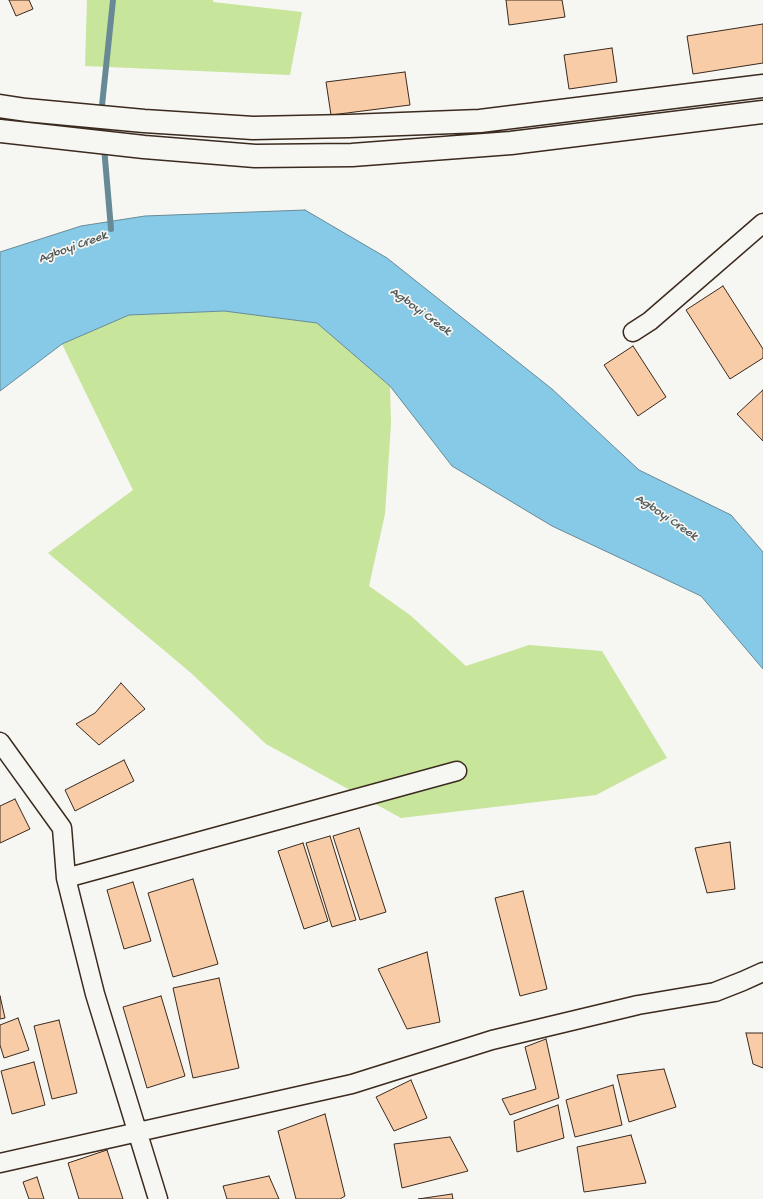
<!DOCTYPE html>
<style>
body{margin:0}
canvas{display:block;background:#f6f6f2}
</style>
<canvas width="763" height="1199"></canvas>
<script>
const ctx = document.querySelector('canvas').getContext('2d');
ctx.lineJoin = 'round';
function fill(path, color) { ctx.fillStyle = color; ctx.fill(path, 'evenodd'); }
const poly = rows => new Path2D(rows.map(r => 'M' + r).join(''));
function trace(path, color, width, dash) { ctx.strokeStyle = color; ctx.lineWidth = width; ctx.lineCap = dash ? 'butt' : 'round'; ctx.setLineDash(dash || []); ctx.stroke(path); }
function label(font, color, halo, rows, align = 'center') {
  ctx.font = font + ' "Gochi Hand",sans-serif'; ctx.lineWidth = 3.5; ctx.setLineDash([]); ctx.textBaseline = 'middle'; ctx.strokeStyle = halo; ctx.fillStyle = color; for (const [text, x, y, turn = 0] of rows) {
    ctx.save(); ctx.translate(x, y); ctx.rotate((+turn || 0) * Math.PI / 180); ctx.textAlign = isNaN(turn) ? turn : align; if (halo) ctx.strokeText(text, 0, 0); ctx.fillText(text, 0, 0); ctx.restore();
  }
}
fill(poly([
 [87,0,213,0,213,2,302,12,290,75,85,66],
 [224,311,318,323,390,386,391,424,385,514,369,586,410,615,466,666,529,645,602,651,667,758,596,795,401,818,266,744,191,673,48,553,133,490,62,344,129,315]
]), '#c8e59c');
const water = poly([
 [305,210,387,258,552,389,639,470,731,515,763,552,763,669,701,596,552,526,452,466,390,386,317,323,224,311,129,315,62,344,0,391,0,252,81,226,145,216,305,210]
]);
fill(water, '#86cae7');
trace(water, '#688a97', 1);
trace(poly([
 [103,138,101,115,113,0],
 [104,147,111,229]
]), '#688a97', 6);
const building = poly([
 [9,0,29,0,33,9,16,16,9,0],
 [506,0,562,0,565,17,509,25,506,0],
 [763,24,763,63,693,74,687,36,763,24],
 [612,48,617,82,569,89,564,55,612,48],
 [405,72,410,105,331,115,326,82,405,72],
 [723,286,763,349,763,358,730,379,686,310,723,286],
 [633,346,666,397,638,416,604,365,633,346],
 [763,390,763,441,737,414,763,390],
 [121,683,145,709,99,745,76,724,95,713,121,683],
 [124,760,134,781,75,811,65,790,124,760],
 [15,799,30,829,0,843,0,806,15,799],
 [359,828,386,912,360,920,333,836,359,828],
 [330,836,356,920,332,927,306,843,330,836],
 [730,842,735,889,707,893,695,848,730,842],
 [303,843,328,921,304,929,278,851,303,843],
 [193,879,218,964,173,977,148,893,193,879],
 [133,882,151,941,124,949,107,890,133,882],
 [523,891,547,989,520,996,495,898,523,891],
 [427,952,440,1022,407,1029,378,969,427,952],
 [219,978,239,1068,193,1078,173,988,219,978],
 [0,996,5,1018,0,1019,0,996],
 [161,996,185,1076,147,1088,123,1007,161,996],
 [18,1018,29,1050,4,1058,0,1045,0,1025,18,1018],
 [59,1020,77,1093,52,1099,34,1026,59,1020],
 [746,1033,763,1033,763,1068,753,1064,746,1033],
 [546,1039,559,1098,510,1115,502,1099,536,1089,525,1047,546,1039],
 [34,1062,45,1105,12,1114,1,1071,34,1062],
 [664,1069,676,1107,629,1122,617,1075,664,1069],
 [411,1080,427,1118,394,1131,376,1097,411,1080],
 [613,1085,622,1125,575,1137,566,1100,613,1085],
 [558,1105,564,1138,517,1152,514,1121,558,1105],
 [325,1114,345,1196,340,1199,296,1199,278,1131,325,1114],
 [631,1135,646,1183,584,1192,577,1147,631,1135],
 [450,1137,468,1171,402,1188,394,1144,450,1137],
 [107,1150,123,1199,79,1199,68,1163,107,1150],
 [269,1176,279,1199,227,1199,223,1186,269,1176],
 [37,1177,44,1199,29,1199,23,1182,37,1177],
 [452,1194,453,1199,418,1199,452,1194]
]);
fill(building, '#f9cca8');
trace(building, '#3b2a1e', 1);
const minor = poly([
 [633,332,650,321,763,223],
 [0,742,62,828,66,878,95,994,158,1199],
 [66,878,457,771],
 [0,1163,352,1084,492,1040,638,1005,715,992,743,981,763,972]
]);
const tertiary = poly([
 [0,106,26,110,144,121,253,128,349,126,480,121,763,86],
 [0,131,144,147,255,156,352,155,511,143,763,112]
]);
trace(minor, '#3b2a1e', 21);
trace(tertiary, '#3b2a1e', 25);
trace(minor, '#f6f6f2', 18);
trace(tertiary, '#f6f6f2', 22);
label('italic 13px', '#525a5a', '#f6f6f2', [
 ["Agboyi Creek",73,248,-20],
 ["Agboyi Creek",420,312,36],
 ["Agboyi Creek",666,518,34]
]);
</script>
